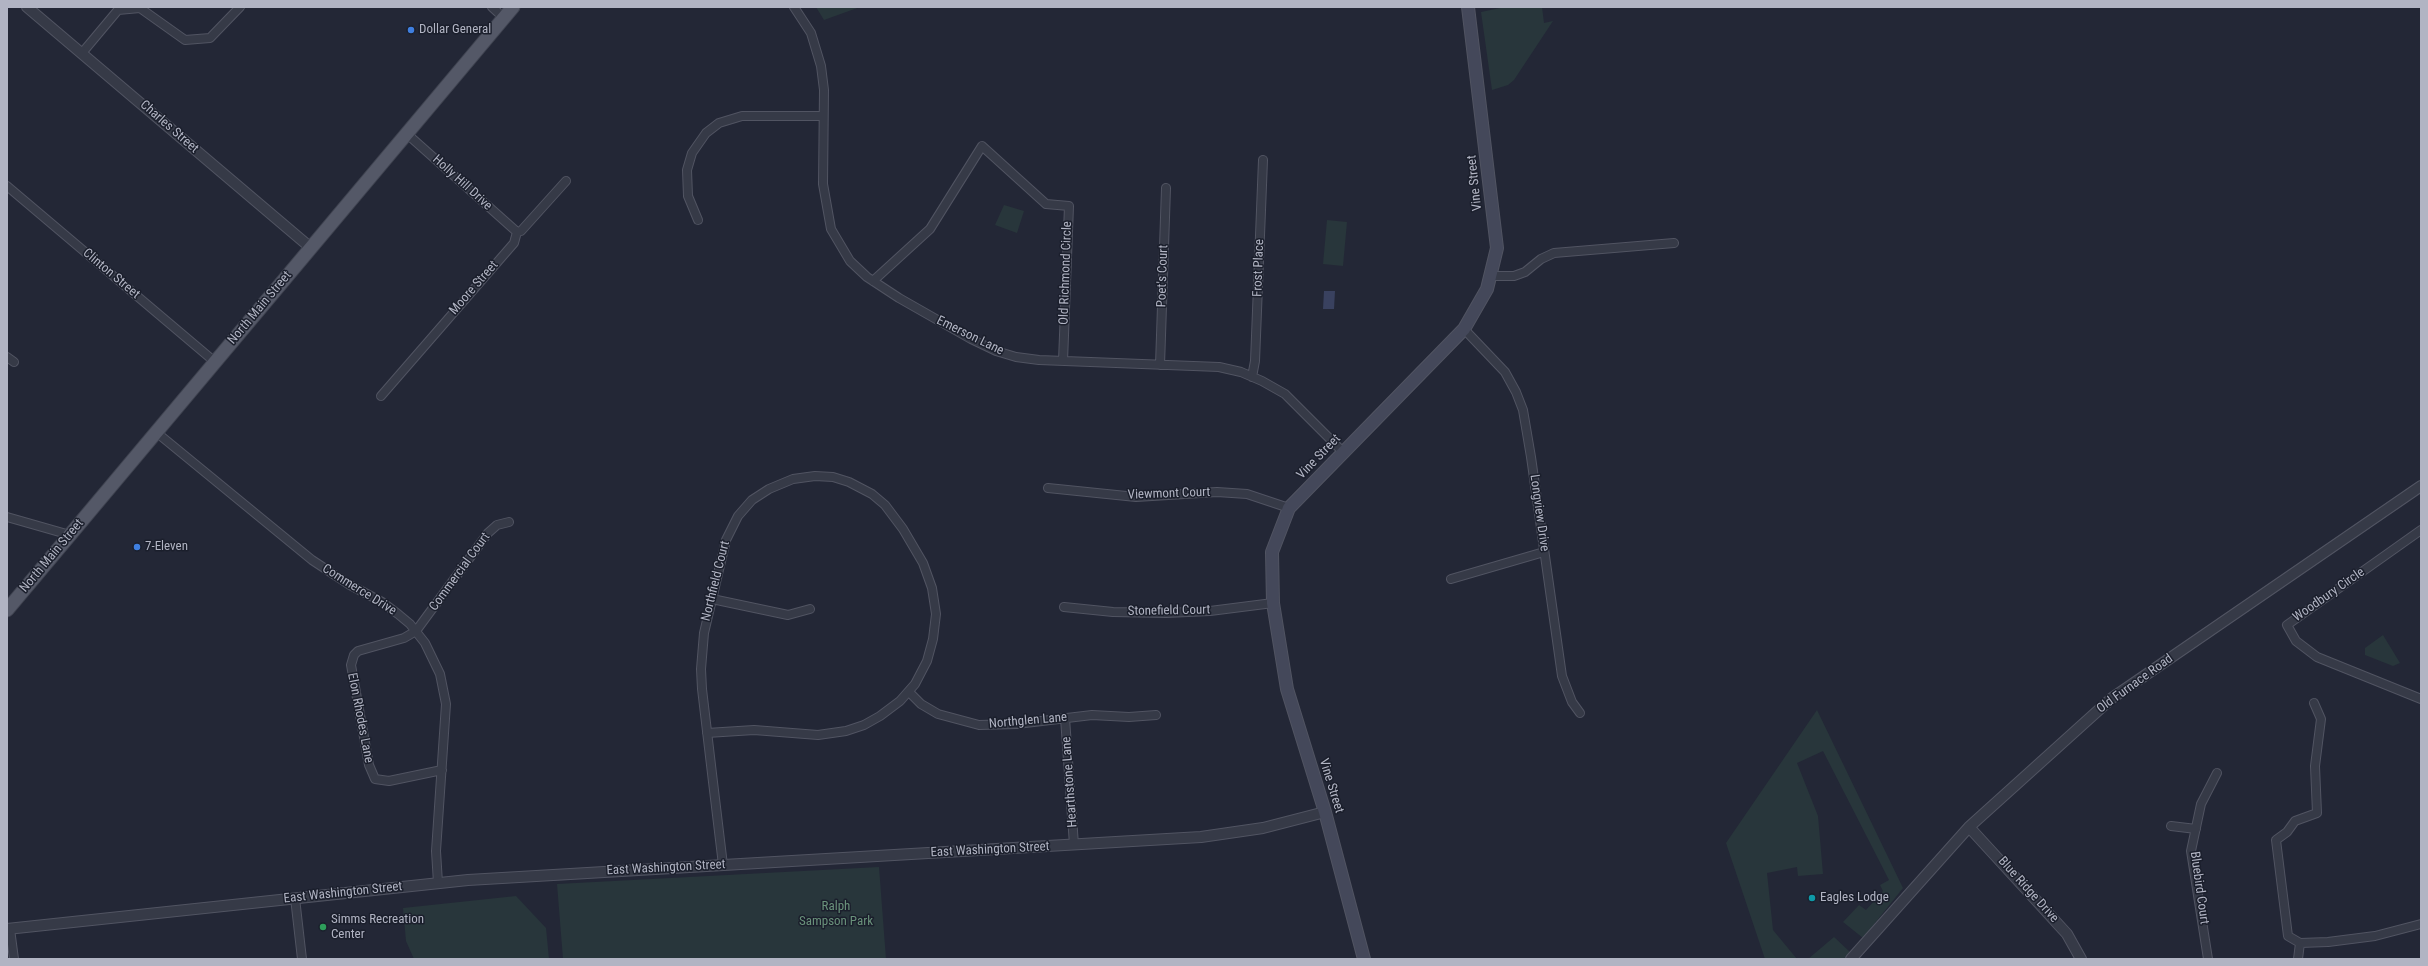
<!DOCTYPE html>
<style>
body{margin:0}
#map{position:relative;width:2428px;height:966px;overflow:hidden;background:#232736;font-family:"Roboto Condensed",sans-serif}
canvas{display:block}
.frame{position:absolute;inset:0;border:8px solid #b1b4c3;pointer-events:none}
</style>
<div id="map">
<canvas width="2428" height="966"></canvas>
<div class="frame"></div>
</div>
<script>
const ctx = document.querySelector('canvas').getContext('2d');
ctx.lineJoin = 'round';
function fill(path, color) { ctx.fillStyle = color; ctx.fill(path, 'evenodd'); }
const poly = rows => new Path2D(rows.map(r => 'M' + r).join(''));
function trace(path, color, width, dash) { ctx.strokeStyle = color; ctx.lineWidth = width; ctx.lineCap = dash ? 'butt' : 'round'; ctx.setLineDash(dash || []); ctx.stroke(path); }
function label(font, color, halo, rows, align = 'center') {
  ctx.font = font + ' "Roboto Condensed",sans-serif'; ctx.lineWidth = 3; ctx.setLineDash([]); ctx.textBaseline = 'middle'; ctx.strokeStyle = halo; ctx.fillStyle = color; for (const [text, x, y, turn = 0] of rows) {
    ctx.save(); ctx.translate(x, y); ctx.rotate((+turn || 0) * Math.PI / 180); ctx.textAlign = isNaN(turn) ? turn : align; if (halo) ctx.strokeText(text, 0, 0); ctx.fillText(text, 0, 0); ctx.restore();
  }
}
fill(poly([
 [816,7,860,7,824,20],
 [1505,7,1542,7,1544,23,1553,21,1514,80,1508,85,1492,90,1481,12],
 [1004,205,1024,211,1017,233,995,225],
 [1327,220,1347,222,1343,266,1323,264],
 [2383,635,2400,663,2393,666,2365,655,2365,648],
 [1817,710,1903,888,1863,938,1843,922,1859,905,1866,910,1883,891,1880,885,1889,880,1823,751,1797,763,1818,816,1823,874,1798,876,1797,867,1767,873,1773,930,1797,959,1765,959,1726,843],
 [879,867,886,959,563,959,557,884],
 [516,896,546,928,549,959,414,959,406,941,403,908],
 [1834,937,1850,952,1844,959,1808,959]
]), '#28363b');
fill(poly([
 [1324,291,1335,291,1334,309,1323,309]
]), '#39415f');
const minor = poly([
 [492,7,504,18],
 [794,7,811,33,821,66,824,90,823,184,831,229,850,261,867,277,899,298,971,339,996,351,1016,357,1039,360,1219,367,1241,372,1262,381,1285,394,1343,452],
 [82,53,118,10,140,8,185,40,210,38,240,7],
 [406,133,517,232],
 [7,186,215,362],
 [698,220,688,196,687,170,692,153,706,133,719,123,742,116,823,116],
 [517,232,521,231,566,181],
 [1490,276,1514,276,1525,272,1541,259,1554,253,1674,243],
 [873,281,930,229,982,146,1046,204,1069,206,1063,361],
 [1464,329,1505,372,1516,392,1523,410,1531,457,1562,676,1572,702,1580,713],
 [7,357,14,362],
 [1160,365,1166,188],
 [1252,377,1255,361,1263,160],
 [381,396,514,243,517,232],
 [156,432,312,560,350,585,382,602,398,614,410,624,425,643,440,674,446,704,436,851,438,883],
 [1048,488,1136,497,1217,492,1247,494,1289,508],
 [7,517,70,535],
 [2421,530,2287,625,2296,641,2317,657,2421,699],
 [1451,579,1544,552],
 [712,599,788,615,810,609],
 [1064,607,1113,612,1166,613,1210,611,1273,603],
 [909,692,921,704,938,714,979,725,1017,724,1092,715,1129,717,1156,715],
 [1065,718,1074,845],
 [707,733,754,730,818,735,846,731,864,725,880,716,900,701,915,684,927,661,933,639,936,614,932,588,923,563,903,529,885,505,872,494,849,482,833,477,815,476,793,479,769,489,752,500,738,516,726,540,704,633,701,669,702,689,713,782,723,865],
 [442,770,389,781,375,779,369,765,351,665,354,655,358,651,404,638,416,631,488,533,497,525,509,522],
 [2171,826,2196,829],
 [295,898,302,959],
 [10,929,14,959],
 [2300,943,2328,942,2375,936,2421,924],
 [2208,959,2191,851,2201,804,2217,773],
 [2298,959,2300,943,2288,936,2276,840,2287,832,2295,821,2317,813,2315,766,2321,719,2314,703]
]);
const tertiary = poly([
 [27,7,311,248],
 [1969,827,2067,934,2081,959],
 [7,929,468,880,1201,837,1263,828,1325,812],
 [1851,959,1969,827,2112,698,2421,486]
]);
const secondary = poly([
 [1364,959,1325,812,1287,689,1273,603,1272,552,1289,508,1464,329,1487,289,1497,248,1468,7]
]);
const primary = poly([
 [7,610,513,7]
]);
trace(minor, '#515462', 10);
trace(tertiary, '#515462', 12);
trace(secondary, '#515462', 14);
trace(primary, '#3f4350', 15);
trace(minor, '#363a47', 8);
trace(tertiary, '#363a47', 10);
trace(secondary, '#44485a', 12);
trace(primary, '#545867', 13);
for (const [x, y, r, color] of [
 [411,30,4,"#3f7fe0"],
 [137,547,4,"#3f7fe0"],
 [1812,898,4,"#0f9aa8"],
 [323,927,4,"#2e9e5b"]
]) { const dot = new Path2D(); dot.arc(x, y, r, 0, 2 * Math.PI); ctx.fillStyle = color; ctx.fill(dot); trace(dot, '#1b1f2c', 1.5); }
label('13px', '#b1b4c3', '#1b1f2c', [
 ["Dollar General",419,30],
 ["7-Eleven",145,547],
 ["Eagles Lodge",1820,898],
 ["Simms Recreation",331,920],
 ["Center",331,935]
], 'left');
label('13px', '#b1b4c3', '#1b1f2c', [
 ["Charles Street",169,127,41],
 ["Holly Hill Drive",462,183,42],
 ["Vine Street",1475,183,-96],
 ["Frost Place",1259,268,-88],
 ["Old Richmond Circle",1066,273,-88],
 ["Clinton Street",111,274,40],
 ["Poet's Court",1163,276,-88],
 ["Moore Street",474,288,-49],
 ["North Main Street",260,308,-50],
 ["Emerson Lane",970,336,26],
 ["Vine Street",1319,457,-46],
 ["Viewmont Court",1169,494,-2],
 ["Longview Drive",1539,513,82],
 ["North Main Street",52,556,-50],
 ["Commercial Court",460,572,-54],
 ["Northfield Court",716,581,-76],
 ["Commerce Drive",359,590,32],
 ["Woodbury Circle",2329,595,-35],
 ["Stonefield Court",1169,611,-1],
 ["Old Furnace Road",2135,684,-36],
 ["Elon Rhodes Lane",360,718,79],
 ["Northglen Lane",1028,721,-5],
 ["Hearthstone Lane",1070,782,-94],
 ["Vine Street",1331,786,73],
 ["East Washington Street",990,850,-3],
 ["East Washington Street",666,868,-3],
 ["Bluebird Court",2199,888,82],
 ["Blue Ridge Drive",2028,890,48],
 ["East Washington Street",343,893,-6]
]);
label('13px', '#6a927b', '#1b1f2c', [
 ["Ralph",836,907],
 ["Sampson Park",836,922]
]);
</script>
